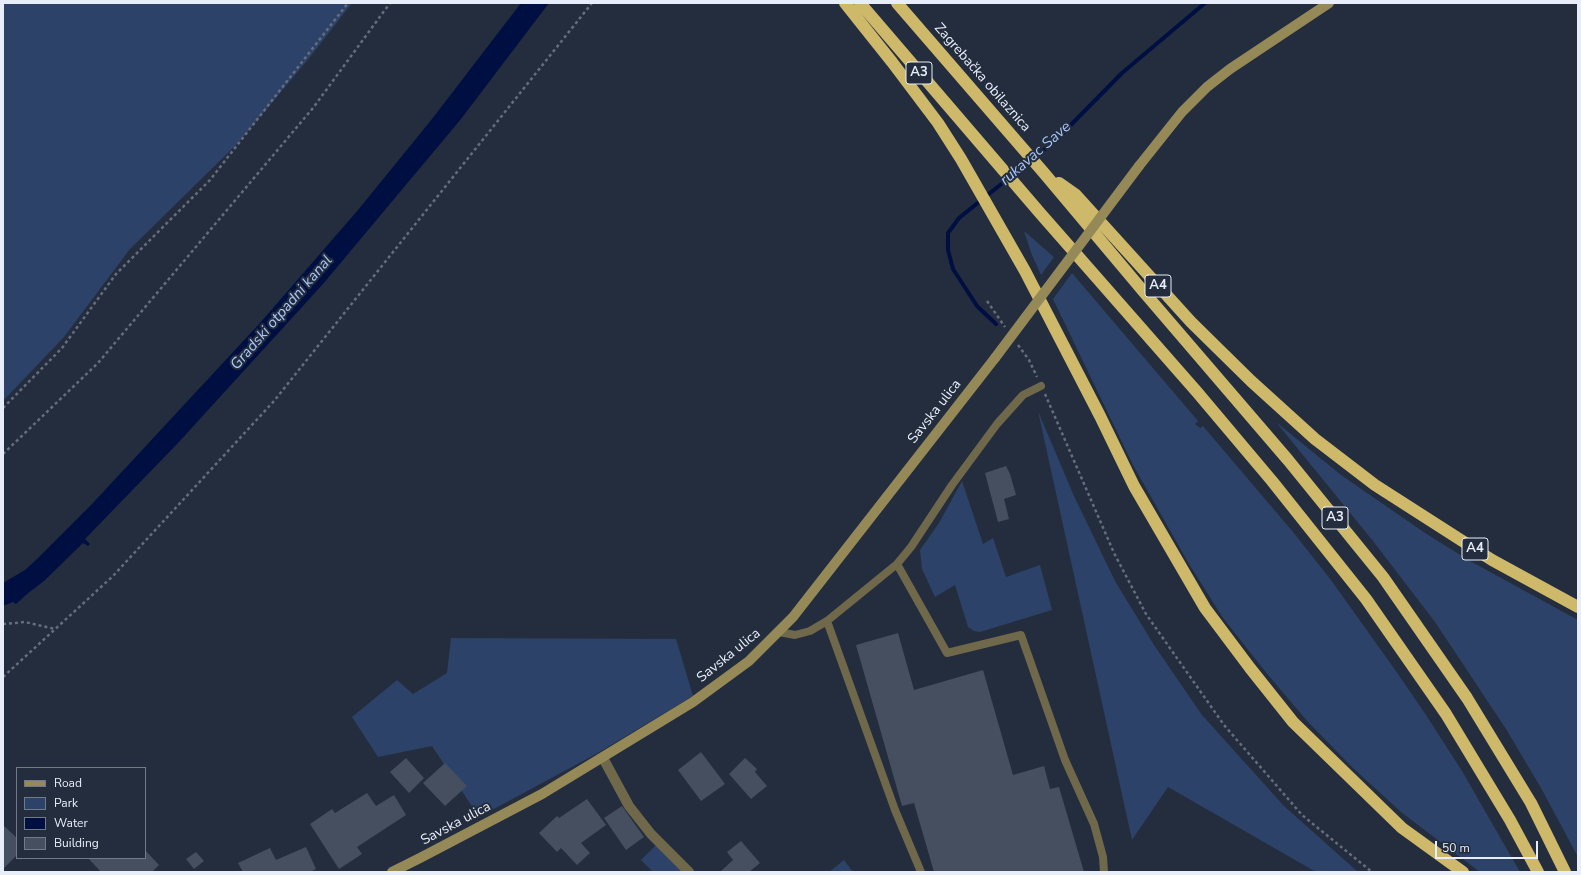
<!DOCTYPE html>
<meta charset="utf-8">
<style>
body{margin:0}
#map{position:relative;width:1581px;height:875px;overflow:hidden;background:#242d3d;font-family:"Nunito Sans",sans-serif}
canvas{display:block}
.frame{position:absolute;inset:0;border:4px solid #e8eef9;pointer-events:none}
.legend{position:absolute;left:16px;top:767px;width:130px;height:92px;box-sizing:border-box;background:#242d3d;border:1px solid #727a88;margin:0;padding:5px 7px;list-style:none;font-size:12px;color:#e8eef9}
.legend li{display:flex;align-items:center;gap:8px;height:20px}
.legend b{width:20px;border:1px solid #727a88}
.scale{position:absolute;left:1435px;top:841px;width:103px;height:18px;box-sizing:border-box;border:2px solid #e8eef9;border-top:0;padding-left:5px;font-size:12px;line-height:14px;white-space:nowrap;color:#e8eef9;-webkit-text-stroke:3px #242d3d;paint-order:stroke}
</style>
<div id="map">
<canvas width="1581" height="875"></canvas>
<div class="frame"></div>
<ul class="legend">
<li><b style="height:5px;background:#968958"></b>Road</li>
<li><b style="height:11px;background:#2c4268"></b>Park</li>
<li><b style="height:11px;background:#000f42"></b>Water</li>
<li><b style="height:11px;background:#454f60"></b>Building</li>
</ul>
<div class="scale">50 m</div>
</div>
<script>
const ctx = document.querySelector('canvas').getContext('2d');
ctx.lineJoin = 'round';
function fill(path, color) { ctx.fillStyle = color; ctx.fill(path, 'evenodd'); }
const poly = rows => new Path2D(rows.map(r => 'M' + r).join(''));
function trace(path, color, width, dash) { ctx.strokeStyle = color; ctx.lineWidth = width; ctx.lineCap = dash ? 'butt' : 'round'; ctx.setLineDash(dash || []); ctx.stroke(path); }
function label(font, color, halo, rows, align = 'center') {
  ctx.font = font + ' "Nunito Sans",sans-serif'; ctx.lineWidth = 4; ctx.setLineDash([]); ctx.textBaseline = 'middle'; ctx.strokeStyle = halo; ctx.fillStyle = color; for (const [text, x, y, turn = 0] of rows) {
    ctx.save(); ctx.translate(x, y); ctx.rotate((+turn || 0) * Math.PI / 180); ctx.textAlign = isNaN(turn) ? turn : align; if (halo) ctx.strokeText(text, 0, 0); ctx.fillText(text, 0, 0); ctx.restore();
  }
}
fill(poly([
 [3,3,352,3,310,57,239,142,130,249,64,337,3,401],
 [1024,231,1054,257,1041,275,1032,255],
 [1072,273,1198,421,1195,424,1200,428,1203,426,1293,532,1331,580,1398,674,1426,715,1462,771,1520,872,1480,872,1401,812,1353,768,1308,722,1268,675,1223,618,1189,564,1133,465,1053,299],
 [1038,411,1074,496,1115,581,1154,645,1202,715,1284,806,1358,872,1316,872,1168,787,1132,840],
 [1276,422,1341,475,1425,533,1470,561,1578,620,1578,857,1541,788,1506,729,1435,622,1373,541],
 [962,481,983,544,993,538,1006,577,1040,565,1052,610,980,632,974,631,968,627,955,585,935,597,922,569,920,550,939,523],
 [451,638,676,639,693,696,596,754,479,817,432,746,378,757,352,717,397,680,413,694,447,673],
 [657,844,683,872,653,872,641,860],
 [844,860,853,872,829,872]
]), '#2c4268');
fill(poly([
 [521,3,549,3,461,119,323,284,178,443,85,539,90,544,88,546,83,543,44,581,27,594,16,604,13,602,3,606,3,583,25,570,38,558,92,504,260,323,358,210,432,119]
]), '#000f42');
trace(poly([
 [996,324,977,306,953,269,948,250,948,233,959,218,1055,141,1122,73,1205,3]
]), '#000f42', 4);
fill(poly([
 [1006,466,1010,474,1016,495,1004,499,1009,519,998,522,985,473],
 [898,633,914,690,983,670,1013,775,1044,766,1050,789,1059,787,1084,872,934,872,914,803,902,806,856,645],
 [701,752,725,784,701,801,678,770],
 [406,758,424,778,409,793,390,772],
 [745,758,757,769,755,772,767,786,751,799,729,774],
 [445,763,467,786,445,806,423,783],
 [367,793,376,806,394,795,406,815,357,847,362,854,339,869,310,824,332,809,335,813],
 [587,799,606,825,581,843,590,853,577,865,561,848,557,852,539,833,557,816,559,818],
 [622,806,644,837,626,850,604,818],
 [3,825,17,838,17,855,3,869],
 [741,841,760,863,749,872,720,872,733,860,727,852],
 [306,847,316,869,310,872,243,872,238,863,270,848,276,860],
 [145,850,159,865,152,872,101,872,88,858,145,858],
 [196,852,204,861,194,869,186,859]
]), '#454f60');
trace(poly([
 [987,301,1005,327],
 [1018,345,1029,360,1037,377],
 [1045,394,1114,553,1146,614,1224,725,1302,815,1372,872],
 [3,408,62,348,116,274,210,180,348,3],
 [3,454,98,363,313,108,390,3],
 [3,624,25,622,55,629],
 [3,677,113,576,274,401,592,3]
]), '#666e7d', 2.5, [3, 3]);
trace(poly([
 [897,564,947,653,1021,635,1065,760,1094,824,1103,857,1104,872],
 [827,621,895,810,921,872],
 [779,632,795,635,810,631,827,621,897,564,911,547,952,485,997,424,1023,395,1041,386]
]), '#70684a', 8);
trace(poly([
 [603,758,629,806,651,834,689,872]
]), '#70684a', 10);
trace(poly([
 [1139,166,1182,112,1207,87,1230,69,1329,3],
 [392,872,420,858,542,794,693,702,749,661,793,617,995,358]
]), '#968958', 10);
trace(poly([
 [845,3,892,62,938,123,961,159,1025,271,1100,416,1134,486,1205,608,1250,668,1293,722,1402,828,1463,872],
 [860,3,1040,213,1197,392,1272,481,1366,599,1446,714,1510,820,1538,872],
 [897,3,1044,173,1143,291,1288,460,1383,577,1467,698,1531,803,1565,872],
 [1059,183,1076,195,1191,322,1251,381,1315,439,1375,485,1492,560,1578,607]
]), '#ceb96b', 12);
trace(poly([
 [995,358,1139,166]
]), '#968958', 10);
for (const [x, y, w] of [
 [919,73,26],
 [1158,286,26],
 [1335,518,26],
 [1475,549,26]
]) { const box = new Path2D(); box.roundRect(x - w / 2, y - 11, w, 22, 3); ctx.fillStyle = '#242d3d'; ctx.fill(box); trace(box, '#e8eef9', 1); }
label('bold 13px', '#e8eef9', null, [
 ["A3",919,73],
 ["A4",1158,286],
 ["A3",1335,518],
 ["A4",1475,549]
]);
label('14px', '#e8eef9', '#242d3d', [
 ["Zagrebačka obilaznica",982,78,49],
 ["Savska ulica",935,412,-52],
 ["Savska ulica",729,656,-39],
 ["Savska ulica",456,824,-28]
]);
label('italic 15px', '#aac7fa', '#242d3d', [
 ["rukavac Save",1036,154,-41],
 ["Gradski otpadni kanal",282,313,-49]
]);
</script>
